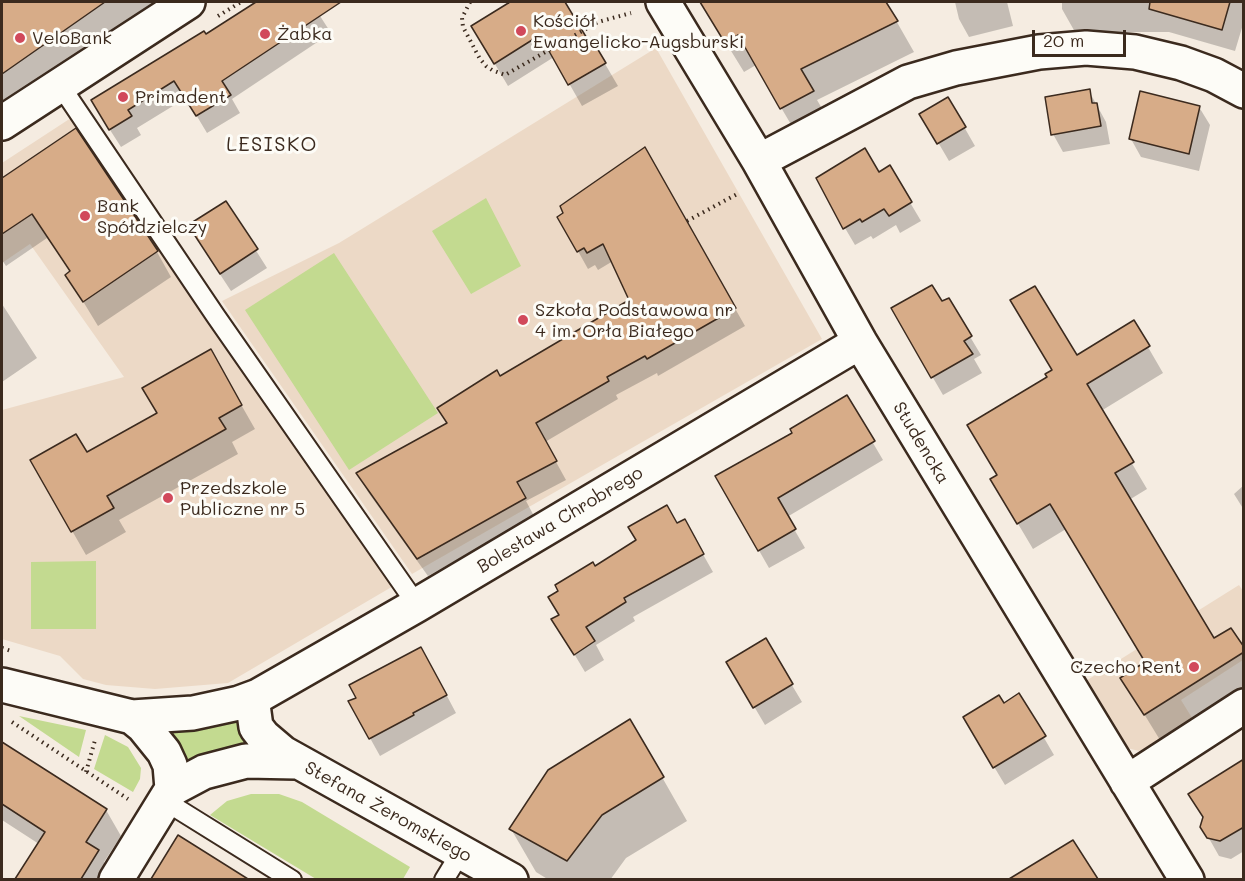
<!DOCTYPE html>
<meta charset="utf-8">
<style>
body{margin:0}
#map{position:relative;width:1245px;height:881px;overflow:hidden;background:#f5ece1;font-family:Mali,sans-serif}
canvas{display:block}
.frame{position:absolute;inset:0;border:3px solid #3b2a1e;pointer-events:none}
.scale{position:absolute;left:1032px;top:30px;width:94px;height:27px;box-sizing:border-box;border:3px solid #3b2a1e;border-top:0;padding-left:8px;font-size:18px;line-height:21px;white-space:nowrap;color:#3b2a1e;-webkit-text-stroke:4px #fdfcf7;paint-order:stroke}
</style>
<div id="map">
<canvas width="1245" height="881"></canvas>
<div class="frame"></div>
<div class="scale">20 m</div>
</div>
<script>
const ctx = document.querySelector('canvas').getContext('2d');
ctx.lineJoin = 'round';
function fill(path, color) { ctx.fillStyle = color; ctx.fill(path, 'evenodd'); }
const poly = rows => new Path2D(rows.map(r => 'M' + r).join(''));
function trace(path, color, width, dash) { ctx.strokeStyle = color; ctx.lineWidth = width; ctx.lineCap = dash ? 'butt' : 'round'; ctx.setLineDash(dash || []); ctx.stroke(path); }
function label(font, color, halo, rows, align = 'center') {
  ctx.font = font + ' Mali,sans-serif'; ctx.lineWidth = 6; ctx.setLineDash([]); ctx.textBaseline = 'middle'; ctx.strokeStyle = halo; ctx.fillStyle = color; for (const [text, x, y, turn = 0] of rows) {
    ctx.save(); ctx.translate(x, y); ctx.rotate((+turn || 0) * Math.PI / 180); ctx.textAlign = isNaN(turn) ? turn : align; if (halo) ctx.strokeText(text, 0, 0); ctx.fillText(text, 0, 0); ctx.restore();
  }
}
fill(poly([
 [656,48,822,339,412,574,222,301,339,243],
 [74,116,395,585,228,683,155,689,106,685,83,679,60,656,2,639,2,410,124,377,30,244,2,263,2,163],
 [1239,585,1243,591,1243,660,1181,700,1194,721,1157,746,1139,751,1119,746,1081,684]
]), '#ecd9c6');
fill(poly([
 [486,198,521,266,471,294,432,231],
 [334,253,438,413,349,470,245,310],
 [96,561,96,629,31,629,31,562],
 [19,716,86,730,79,757],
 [238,716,267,752,183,770,164,728],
 [105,735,128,747,141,768,140,779,133,792,94,769],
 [251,794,279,794,302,802,410,867,403,879,316,879,210,815,227,801]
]), '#c3da90');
fill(poly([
 [2,2,164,2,2,116],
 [258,2,311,2,331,33,232,99,240,113,207,133,186,98,137,128,141,135,121,147,103,119,206,36],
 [513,2,563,2,588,42,591,40,618,86,582,106,554,57,508,86,473,27],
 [701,2,889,2,886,3,914,52,817,100,830,122,799,138,756,65,744,72],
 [955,2,1007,2,1013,26,969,37,959,19],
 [1062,2,1244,2,1244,21,1235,51,1169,32,1075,32,1062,9],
 [1089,91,1106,122,1110,144,1063,152,1053,134],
 [948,99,975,146,949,161,922,115],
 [1199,107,1210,125,1199,171,1141,157,1131,139],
 [75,130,157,252,171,277,98,326,67,275,71,272,47,238,6,266,2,260,2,180],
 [645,150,745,326,658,376,657,373,616,395,618,399,545,442,566,480,526,501,534,516,428,576,368,492,358,474,448,424,500,378,631,301,613,261,598,270,595,265,588,269,559,217],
 [889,167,921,221,900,233,896,225,873,239,871,236,855,245,845,228,879,174],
 [226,203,267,268,231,291,200,244],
 [948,300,981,355,974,359,982,373,943,395,893,309,941,303],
 [2,304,37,358,2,382],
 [1134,323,1163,373,1101,411,1147,489,1129,500,1214,640,1244,650,1244,687,1160,740,1122,678,1147,663,1066,529,1033,549,992,480,999,476,1049,378,1076,357],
 [211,352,255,429,232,442,238,454,119,520,126,532,86,555,32,461,86,454,159,413],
 [846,397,883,460,787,517,805,548,769,568,717,477,794,433],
 [1244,485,1244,510,1234,494],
 [684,521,713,572,633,617,635,621,596,645,604,660,585,672,564,637,560,616,595,568],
 [765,640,802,702,765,725,728,662],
 [431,666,456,713,380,756,350,702],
 [1019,695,1054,755,1005,785,975,735,1003,705],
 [630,721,687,821,626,858,610,880,549,880,536,872,511,829],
 [2,744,106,810,121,836,104,862,113,877,112,880,17,880,39,844,2,820],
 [1244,780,1244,851,1231,859,1219,856,1202,826],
 [179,838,246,880,160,880,159,870],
 [1073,842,1096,880,1012,880,1012,879]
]), '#0003');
const building = poly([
 [2,2,105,2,2,74,2,2],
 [256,2,341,2,222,81,231,95,196,116,174,81,128,110,132,116,109,130,91,100,204,31,206,34,256,2],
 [510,2,565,2,588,40,591,38,606,63,568,85,540,35,494,64,471,26,510,2],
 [700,2,886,2,898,21,801,69,814,91,780,109,738,35,725,43,700,2],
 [1150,2,1230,2,1222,30,1149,9,1150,2],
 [1090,89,1092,103,1097,103,1101,126,1051,135,1045,97,1090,89],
 [1140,91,1200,106,1189,154,1129,139,1140,91],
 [948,97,966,127,937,144,919,114,948,97],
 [76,128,158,251,83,302,65,275,70,271,32,214,2,234,2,178,76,128],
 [645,147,736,308,647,359,645,356,607,377,609,381,536,423,557,461,517,482,526,498,417,559,356,473,447,423,437,408,497,370,500,376,629,300,603,244,587,253,584,248,577,252,557,217,563,213,560,206,645,147],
 [865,148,879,172,890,165,912,202,889,216,884,209,862,222,860,219,843,229,816,178,865,148],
 [226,201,258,249,220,274,188,225,226,201],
 [932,285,942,301,949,298,972,336,964,341,973,354,931,378,891,308,932,285],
 [1035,286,1077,355,1134,320,1150,346,1087,384,1134,462,1115,473,1214,638,1231,628,1244,647,1244,652,1144,715,1120,678,1145,662,1050,504,1017,524,990,479,997,475,967,425,1047,377,1045,374,1052,370,1010,300,1035,286],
 [211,349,242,405,219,418,226,429,107,496,114,508,71,532,30,460,76,434,87,452,157,413,142,388,211,349],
 [847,395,875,441,778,498,796,529,758,551,715,476,792,433,790,429,847,395],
 [667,505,677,523,685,519,704,554,624,598,626,602,586,627,595,641,574,655,551,619,559,615,548,597,558,591,555,585,593,562,595,566,636,540,628,527,667,505],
 [766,638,793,684,753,708,726,662,766,638],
 [421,647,447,695,413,713,414,715,369,739,348,701,356,698,349,685,421,647],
 [1019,693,1046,736,993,768,963,717,999,695,1004,703,1019,693],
 [630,719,664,777,602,815,567,861,509,829,548,770,630,719],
 [2,742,107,809,86,842,99,850,81,879,15,879,45,832,2,804,2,742],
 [1244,759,1244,827,1220,841,1207,838,1200,827,1203,817,1188,794,1244,759],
 [178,835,248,879,151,879,178,835],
 [1073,840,1098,879,1009,879,1073,840]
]);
fill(building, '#d7ac88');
trace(building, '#3b2a1e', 1.5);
const service = poly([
 [60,85,215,315,417,605],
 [165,801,292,880],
 [444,880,461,852]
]);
const minor = poly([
 [663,2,759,161,860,342,1187,880],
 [759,161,908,82,956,68,1039,52,1086,48,1135,52,1181,63,1214,75,1244,91],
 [2,685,132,717,193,713,239,703,258,696,417,605,860,342],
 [258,696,253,705,256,727,263,736,283,753,511,880],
 [1127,782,1244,706],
 [172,789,204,772,246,761,296,762],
 [116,880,172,789,170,765,164,752,143,726,132,717]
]);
const tertiary = poly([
 [2,123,188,2]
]);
trace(service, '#3b2a1e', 22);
trace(minor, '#3b2a1e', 38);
trace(tertiary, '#3b2a1e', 38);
trace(poly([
 [470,2,462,18,463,27,480,59,486,66,492,70,505,75,598,22,631,13],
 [508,2,509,2],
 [218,16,241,2],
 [687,221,739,193],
 [2,648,11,651],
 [12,722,128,799],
 [86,772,95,740]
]), '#3b2a1e', 4, [1.5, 4.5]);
trace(service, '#fdfcf7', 18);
trace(minor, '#fdfcf7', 33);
trace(tertiary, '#fdfcf7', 33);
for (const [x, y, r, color] of [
 [521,31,6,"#d1495b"],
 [265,34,6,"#d1495b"],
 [20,38,6,"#d1495b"],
 [123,97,6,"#d1495b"],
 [85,216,6,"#d1495b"],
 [523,320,6,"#d1495b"],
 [168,498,6,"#d1495b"],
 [1194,667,6,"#d1495b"]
]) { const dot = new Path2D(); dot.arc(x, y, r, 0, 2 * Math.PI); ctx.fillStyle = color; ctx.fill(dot); trace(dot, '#fdfcf7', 2); }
label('18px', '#3b2a1e', '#fdfcf7', [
 ["Kościół",533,21],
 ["Ewangelicko-Augsburski",533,42],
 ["Żabka",277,34],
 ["VeloBank",32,38],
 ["Primadent",135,97],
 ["Bank",97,206],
 ["Spółdzielczy",97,227],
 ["Szkoła Podstawowa nr",535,310],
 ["4 im. Orła Białego",535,331],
 ["Przedszkole",180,488],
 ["Publiczne nr 5",180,509],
 ["Czecho Rent",1182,667,"right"]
], 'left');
label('18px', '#3b2a1e', '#fdfcf7', [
 ["Studencka",921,443,59],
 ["Bolesława Chrobrego",560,520,-31],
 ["Stefana Żeromskiego",388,812,29]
]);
ctx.letterSpacing = '1.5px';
label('20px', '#3b2a1e', '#fdfcf7', [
 ["LESISKO",272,145]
]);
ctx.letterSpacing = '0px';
</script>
